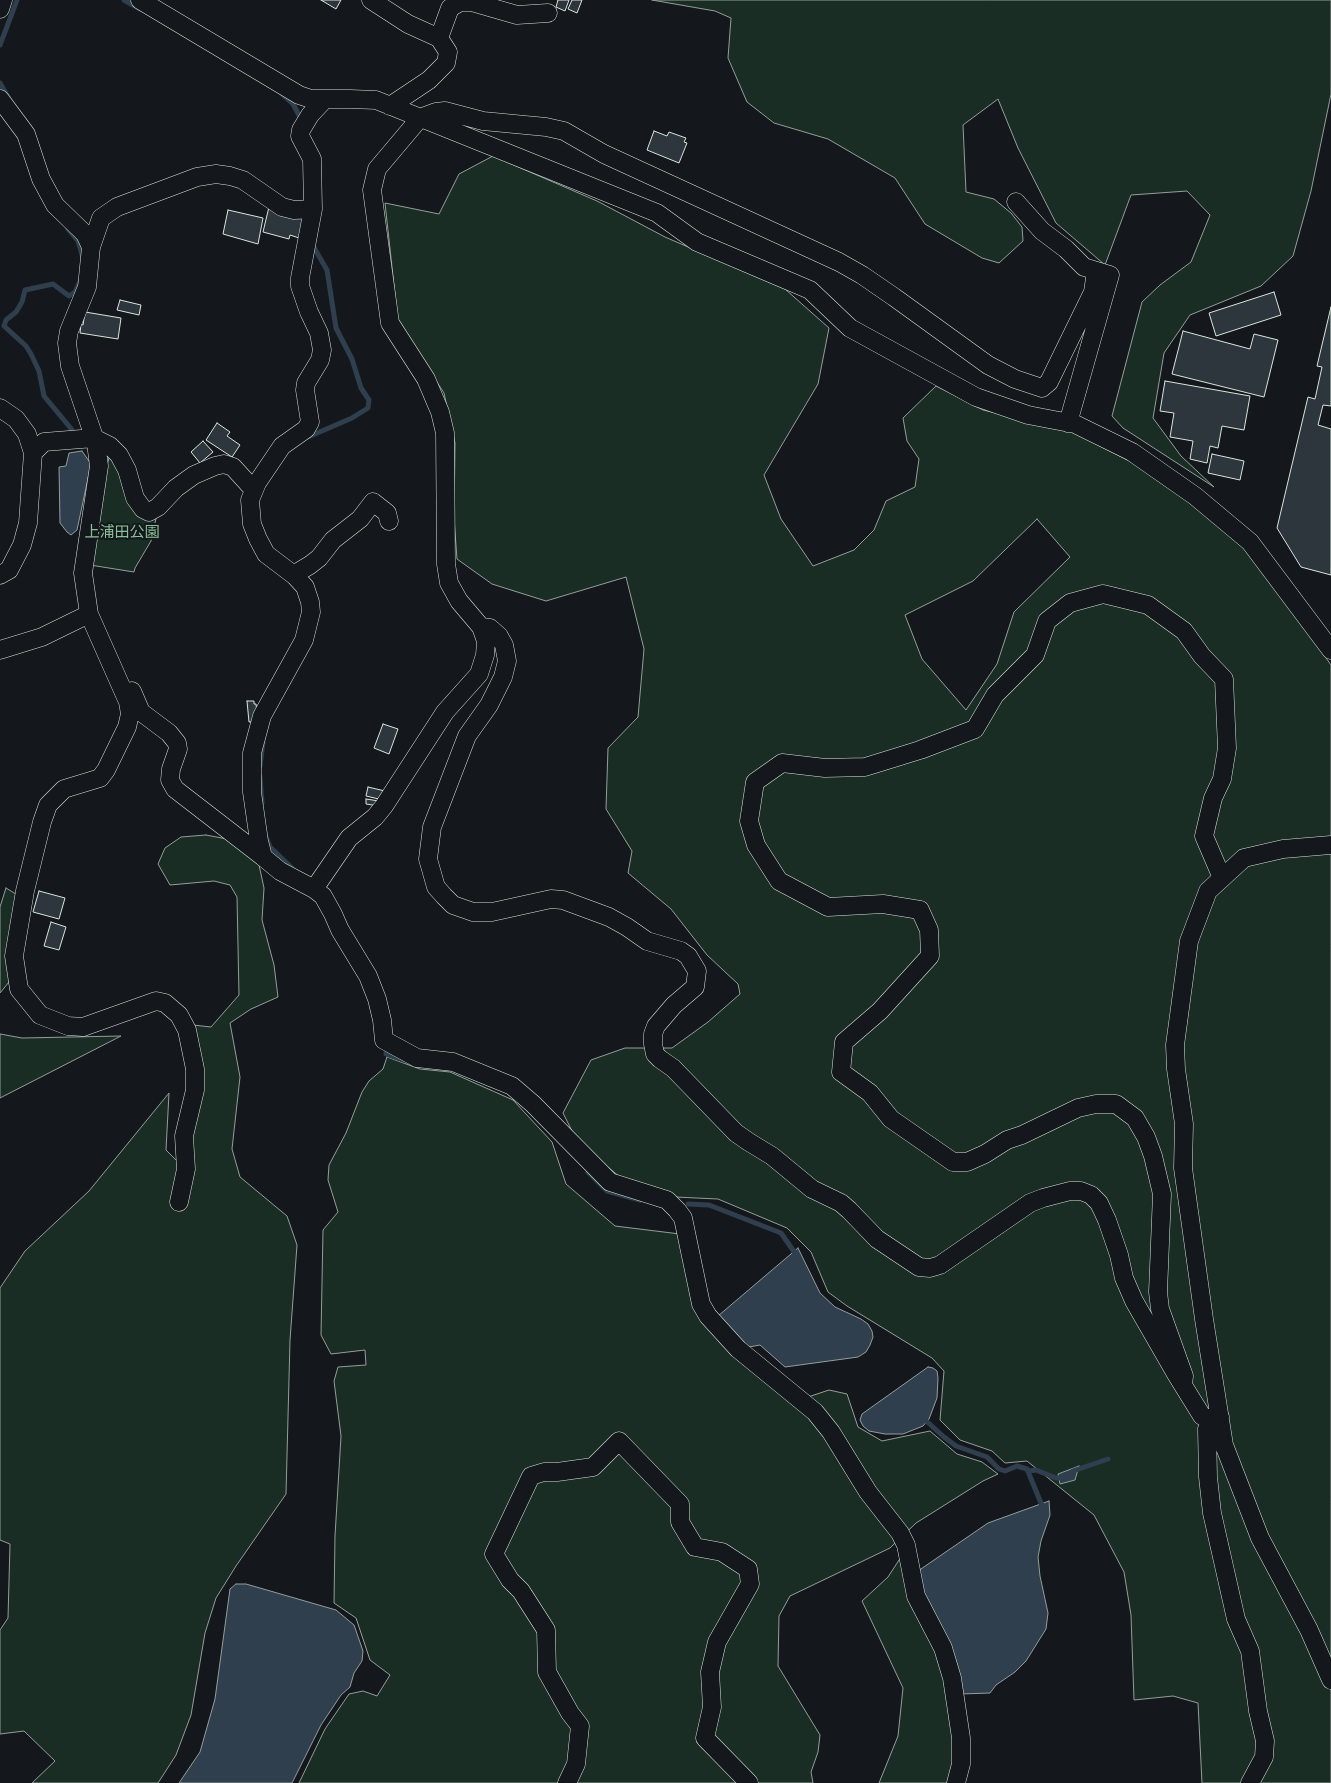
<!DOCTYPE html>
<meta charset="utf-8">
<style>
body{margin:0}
canvas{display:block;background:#14181c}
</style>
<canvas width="1331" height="1783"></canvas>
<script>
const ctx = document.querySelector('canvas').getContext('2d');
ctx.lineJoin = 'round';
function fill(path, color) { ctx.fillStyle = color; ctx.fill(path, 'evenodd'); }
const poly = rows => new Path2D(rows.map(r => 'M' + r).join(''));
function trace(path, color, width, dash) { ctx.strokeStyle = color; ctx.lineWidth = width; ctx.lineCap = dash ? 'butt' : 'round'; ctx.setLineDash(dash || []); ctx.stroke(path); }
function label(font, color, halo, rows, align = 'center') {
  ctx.font = font + ' Manrope,"Noto Sans JP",sans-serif'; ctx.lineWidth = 4; ctx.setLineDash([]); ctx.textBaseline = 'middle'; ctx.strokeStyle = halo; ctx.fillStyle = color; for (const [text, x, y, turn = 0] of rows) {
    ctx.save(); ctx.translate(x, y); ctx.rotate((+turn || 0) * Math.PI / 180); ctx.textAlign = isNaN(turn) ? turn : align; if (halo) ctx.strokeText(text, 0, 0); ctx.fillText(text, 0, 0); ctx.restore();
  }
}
const green = poly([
 [652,0,1331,0,1331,94,1311,191,1293,256,1261,286,1190,315,1164,353,1153,418,1181,456,1214,487,1123,428,1112,416,1142,302,1160,285,1191,262,1210,215,1187,191,1131,195,1105,265,1056,223,1018,148,998,99,963,125,966,192,994,199,1011,213,1022,227,1023,241,999,263,982,258,925,224,895,178,828,139,774,123,747,102,728,58,731,18,715,11,652,0],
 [493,156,597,201,665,237,785,289,829,328,818,384,764,475,781,519,813,566,854,550,874,530,886,501,915,487,919,459,907,441,903,418,936,386,983,410,1069,430,1135,464,1190,501,1240,543,1303,625,1331,665,1331,1783,1202,1783,1198,1703,1173,1696,1134,1700,1131,1615,1124,1572,1094,1515,1027,1461,1005,1463,992,1451,960,1440,940,1420,944,1371,932,1358,847,1306,828,1292,811,1252,787,1228,718,1199,675,1197,621,1178,590,1152,573,1133,563,1113,591,1060,625,1048,672,1048,708,1022,740,994,738,984,707,955,671,909,628,873,632,851,606,809,608,748,638,717,644,649,626,577,546,601,492,584,457,559,454,518,455,443,444,393,398,322,385,203,439,214,459,174,493,156],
 [1037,519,1070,557,1014,612,997,664,966,710,922,659,905,615,973,581,1037,519],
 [110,454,157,514,151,541,135,568,134,572,90,565,103,481,110,454],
 [206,835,227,839,259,865,264,888,262,920,274,965,278,997,251,1009,230,1023,240,1077,232,1149,240,1177,287,1216,297,1245,290,1340,286,1494,236,1566,216,1598,205,1633,191,1715,176,1755,158,1783,32,1783,55,1761,24,1731,0,1734,0,1630,8,1618,10,1544,0,1540,0,1288,25,1251,89,1191,169,1093,166,1150,179,1163,193,1025,211,1027,239,995,237,897,230,885,214,881,170,885,158,864,165,848,181,837,206,835],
 [6,888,19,896,9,982,0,993,0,907,6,888],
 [0,1034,22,1038,121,1036,0,1098,0,1034],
 [387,1057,420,1069,450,1072,513,1100,552,1142,566,1184,615,1226,680,1234,696,1306,796,1401,829,1390,847,1394,858,1427,882,1441,930,1431,957,1454,982,1462,998,1474,983,1481,916,1523,890,1548,790,1596,779,1616,778,1666,820,1735,818,1752,811,1772,813,1783,299,1783,325,1729,349,1694,363,1691,377,1696,390,1675,370,1660,356,1618,334,1603,335,1536,341,1436,334,1381,338,1367,366,1365,365,1350,331,1354,321,1335,323,1230,338,1212,328,1180,329,1165,346,1133,362,1092,369,1081,383,1069,387,1057],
 [901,1557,935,1644,947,1684,956,1751,950,1783,879,1783,898,1736,903,1688,862,1601,888,1577,901,1557]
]);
fill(green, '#1a2d24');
trace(green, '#939e99', 1);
const water = poly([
 [82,451,91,464,77,530,71,535,67,532,60,523,59,467,66,466,69,453,82,451],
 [798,1248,820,1293,835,1307,861,1319,868,1324,872,1331,873,1337,870,1345,866,1352,858,1357,785,1367,760,1345,749,1347,718,1316,798,1248],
 [928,1367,933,1368,937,1371,938,1378,937,1398,929,1419,923,1426,903,1434,885,1434,869,1431,863,1426,860,1420,862,1414,928,1367],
 [1079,1466,1075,1480,1060,1484,1058,1474,1079,1466],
 [1049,1501,1050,1515,1041,1541,1038,1557,1040,1576,1048,1613,1046,1629,1026,1661,1015,1672,996,1685,990,1693,960,1694,924,1594,918,1571,988,1523,1049,1501],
 [236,1584,246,1584,336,1610,354,1625,363,1651,362,1661,354,1673,350,1687,341,1695,321,1725,292,1783,179,1783,200,1752,215,1699,230,1589,236,1584]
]);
fill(water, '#2f3f4d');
trace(water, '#939e99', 1);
trace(poly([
 [124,0,140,9],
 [0,45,17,0],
 [0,83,8,97],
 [282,94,293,104,302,121],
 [68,229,78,241,83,258],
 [73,431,44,396,39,371,31,354,26,346,4,326,6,320,16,312,22,302,25,290,53,284,69,296,75,292,81,279],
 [308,437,352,418,368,408,369,400,361,388,352,359,336,328,327,270,313,246,313,243],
 [260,766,263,742],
 [260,777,262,803],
 [266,837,270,847,292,868],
 [388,1046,386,1054,403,1060],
 [588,1172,607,1191,640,1200],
 [688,1204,709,1205,781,1233,797,1256],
 [924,1419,944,1437,956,1446,987,1457,999,1469,1005,1471,1017,1466,1027,1469,1043,1508],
 [1028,1471,1036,1470,1056,1478,1064,1478],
 [1073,1471,1108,1459]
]), '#2f3f4d', 5);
const building = poly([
 [321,0,341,0,336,9,321,0],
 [558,0,569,0,565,11,556,7,558,0],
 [572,0,582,0,577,13,568,9,572,0],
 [654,131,667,136,669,132,686,138,684,142,687,143,679,163,647,150,654,131],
 [269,207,307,217,302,239,290,235,289,239,263,232,269,207],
 [228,210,263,218,258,244,223,234,228,210],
 [1274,292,1281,315,1216,336,1209,313,1274,292],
 [120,300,141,305,139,315,117,310,120,300],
 [1331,307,1331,406,1323,405,1318,425,1331,429,1331,575,1301,567,1277,528,1308,397,1315,399,1322,367,1317,366,1331,307],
 [85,312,121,318,118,339,80,333,81,324,83,325,85,312],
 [1183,331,1250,349,1254,334,1278,340,1264,397,1172,374,1183,331],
 [1165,381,1250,396,1244,430,1222,426,1218,448,1210,446,1207,463,1190,459,1193,441,1170,437,1174,413,1160,411,1165,381],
 [217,423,230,432,227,436,240,445,232,457,206,440,217,423],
 [203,441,213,452,200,463,191,452,203,441],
 [1212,454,1244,461,1240,480,1208,473,1212,454],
 [247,701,254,701,254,704,256,704,258,721,249,722,247,701],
 [383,724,398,729,389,754,374,748,383,724],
 [368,787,385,791,383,800,366,796,368,787],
 [366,799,379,801,379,806,366,804,366,799],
 [39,891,65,898,59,919,33,912,39,891],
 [51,922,66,927,59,950,44,946,51,922]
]);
fill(building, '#2c363c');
trace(building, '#d8e6dc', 1);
const minor = poly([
 [140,0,299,95,311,99,350,99,376,100,657,213,697,242,810,290,850,328,976,397,1028,415,1075,424,1132,452,1195,496,1250,542,1331,650],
 [371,0,408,24,439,38,448,52,446,63,429,80,390,106],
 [0,9,3,0],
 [439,38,450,8,460,2,472,2,517,15,548,13],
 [0,99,26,134,41,179,55,205,85,234,91,247,87,287,69,331,67,343,70,366,96,443,99,466,83,573,89,614,42,637,0,650],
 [324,100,310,115,301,130,300,136,312,159,313,209,300,278,300,286,309,312,319,333,322,350,320,360,306,383,305,390,310,422,306,429,282,446,257,483,250,500,252,524,258,539,266,554,295,576,305,587,310,602,311,612,304,640,262,716,252,753,252,792,259,841,263,857,280,871,314,889,323,896,333,914,340,930,368,976,377,999,382,1020,384,1040,417,1058,453,1062,512,1086,533,1104,610,1182,667,1200,677,1210,683,1218,701,1304,708,1316,738,1349,815,1412,831,1432,868,1492,900,1533,906,1545,916,1596,943,1648,952,1678,961,1738,961,1764,956,1783],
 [1016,202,1042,231,1066,249,1084,267,1110,275,1068,423],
 [91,247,101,218,117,207,197,177,216,174,230,176,243,180,282,207,294,210,313,209],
 [0,408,16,419,27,434,33,453],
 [0,575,9,570,22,545,28,523,33,453,44,442,94,438,110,446,119,455,127,470,135,498,143,509,149,512,158,507,176,488,194,475,215,466,224,464,233,467,253,489],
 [295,576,300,571,310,565,319,558,333,540,360,519,373,502,387,513,389,521],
 [89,614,128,702,130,714,127,727,106,770,100,778,64,789,48,805,42,822,25,891,14,956,19,989,40,1015,68,1026,83,1027,156,1001,165,1003,179,1015,187,1030,195,1069,195,1090,184,1136,186,1169,179,1202],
 [481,627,490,628,499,636,504,645,507,661,503,677,489,705,467,736,432,827,428,859,436,887,444,896,453,905,473,912,492,912,551,899,563,900,609,917,627,927,647,941,681,951,688,956,697,971,695,987,674,1005,656,1026,653,1034,653,1044,655,1054,660,1059,673,1068,736,1133,749,1142,772,1156,812,1189,841,1203,849,1210,877,1239,919,1267,930,1268,940,1265,1030,1203,1043,1198,1070,1191,1081,1191,1091,1195,1099,1203,1107,1220,1119,1255,1124,1278,1134,1301,1176,1374,1202,1416,1210,1419,1220,1417],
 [132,691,141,712,169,733,177,743,178,749,171,769,170,780,175,789,263,857],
 [1331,845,1283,849,1244,858,1208,891,1189,941,1175,1045,1176,1069,1184,1124,1183,1168,1204,1319,1224,1445,1260,1538,1309,1630,1331,1680],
 [314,889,349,838,375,817,384,806,445,712,479,674,485,655,486,641,481,627,459,601,449,583,446,564,445,433,440,412,426,379,390,323,372,190,377,169,420,118,436,112,445,111,483,121,546,127,564,131,604,154,839,262,862,275,894,297,988,365,1015,379,1042,388,1049,382,1093,292,1096,271],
 [1183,1385,1184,1376,1160,1309,1158,1292,1162,1194,1153,1156,1146,1137,1135,1118,1116,1104,1096,1104,1078,1108,1022,1135,1007,1140,985,1154,967,1162,953,1162,891,1119,870,1093,841,1072,844,1042,880,1011,930,956,929,930,920,910,883,904,828,907,779,881,756,845,749,821,755,782,782,763,825,768,865,767,920,750,975,729,995,695,1035,655,1047,621,1070,603,1103,594,1148,605,1184,631,1202,656,1224,679,1227,748,1222,779,1213,798,1204,836,1222,878],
 [1210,1419,1207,1429,1208,1477,1212,1513,1236,1619,1250,1651,1258,1711,1265,1741,1264,1757,1250,1783],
 [567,1783,576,1764,580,1726,570,1713,547,1672,546,1630,521,1591,510,1580,494,1554,531,1476,544,1472,557,1472,593,1467,619,1441,680,1504,680,1522,695,1547,722,1552,748,1569,750,1584,717,1642,710,1672,712,1707,705,1738,749,1783]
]);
trace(minor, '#d8e6dc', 19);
trace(minor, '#14181c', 18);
label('15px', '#8ac095', '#14181c', [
 ["上浦田公園",122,533]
]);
</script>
